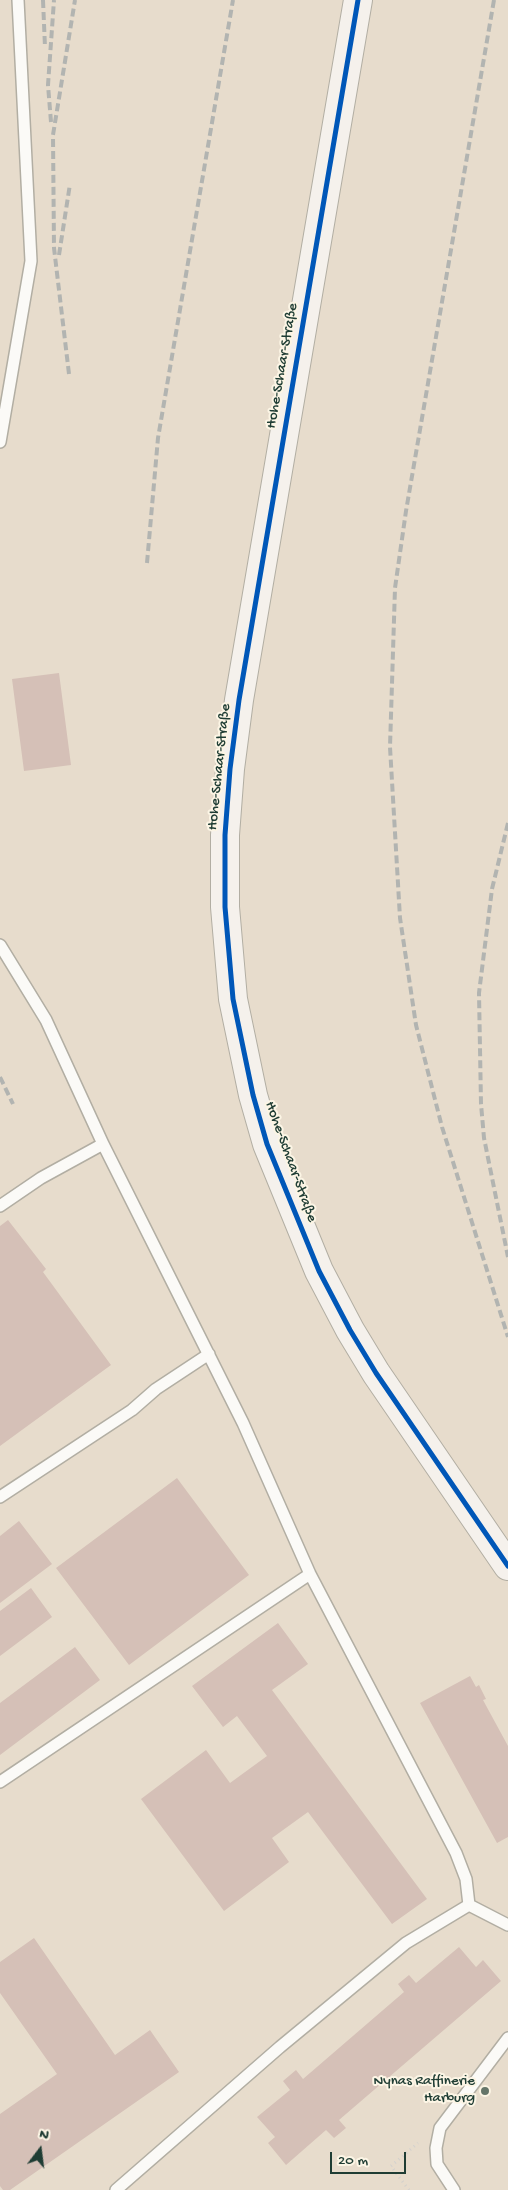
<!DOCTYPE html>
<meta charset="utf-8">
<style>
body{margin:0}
#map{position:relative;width:508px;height:2190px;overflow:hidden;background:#e7dccc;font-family:"Gochi Hand",sans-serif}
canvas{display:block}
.north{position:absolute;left:15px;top:2125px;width:50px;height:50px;-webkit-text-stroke:4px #fcf5e5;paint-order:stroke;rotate:15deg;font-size:14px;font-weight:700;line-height:20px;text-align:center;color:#1f3d34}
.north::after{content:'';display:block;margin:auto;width:18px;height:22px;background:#1f3d34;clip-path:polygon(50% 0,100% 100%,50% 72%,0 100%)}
.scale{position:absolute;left:330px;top:2152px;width:76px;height:22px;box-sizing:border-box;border:2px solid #1f3d34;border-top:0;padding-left:6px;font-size:15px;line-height:18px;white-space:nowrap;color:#1f3d34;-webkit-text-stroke:4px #fcf5e5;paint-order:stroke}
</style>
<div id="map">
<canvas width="508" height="2190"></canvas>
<div class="north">N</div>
<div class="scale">20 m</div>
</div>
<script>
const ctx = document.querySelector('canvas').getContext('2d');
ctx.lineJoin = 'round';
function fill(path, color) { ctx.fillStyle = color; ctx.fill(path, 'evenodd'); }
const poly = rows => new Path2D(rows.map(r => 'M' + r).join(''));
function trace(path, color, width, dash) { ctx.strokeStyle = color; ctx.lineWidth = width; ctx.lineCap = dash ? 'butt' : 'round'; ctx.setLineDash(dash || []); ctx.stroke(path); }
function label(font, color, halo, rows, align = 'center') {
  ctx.font = font + ' "Gochi Hand",sans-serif'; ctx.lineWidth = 4; ctx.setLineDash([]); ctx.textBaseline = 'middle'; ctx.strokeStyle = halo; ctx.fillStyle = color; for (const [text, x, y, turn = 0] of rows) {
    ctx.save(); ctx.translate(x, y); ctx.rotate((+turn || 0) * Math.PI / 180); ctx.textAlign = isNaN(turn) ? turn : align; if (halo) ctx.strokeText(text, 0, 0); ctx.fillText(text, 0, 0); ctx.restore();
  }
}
fill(poly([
 [59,673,71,765,24,771,12,679],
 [8,1220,46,1269,43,1272,111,1365,0,1446,0,1226],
 [177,1478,249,1575,129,1665,56,1568],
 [19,1521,52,1564,0,1603,0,1536],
 [31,1588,52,1617,0,1656,0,1611],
 [278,1623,308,1664,272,1690,427,1899,392,1924,308,1812,272,1838,289,1862,224,1911,141,1799,206,1750,230,1783,267,1756,237,1716,223,1727,192,1686],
 [75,1647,100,1680,0,1755,0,1703],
 [470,1676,476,1687,479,1685,486,1699,483,1700,508,1746,508,1837,497,1843,420,1703],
 [34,1938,115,2055,150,2030,179,2072,10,2190,3,2190,0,2186,0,2114,57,2074,0,1993,0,1962],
 [459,1947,476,1967,483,1960,501,1981,339,2120,346,2128,334,2138,326,2130,286,2165,268,2143,275,2137,257,2117,290,2090,283,2081,296,2070,303,2079,404,1992,398,1984,409,1975,416,1983]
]), '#d5c0b7');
const lane = poly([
 [0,442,31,261,18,0],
 [0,945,46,1020,103,1144,243,1423,310,1574,456,1853,466,1879,469,1905,508,1925],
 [0,1206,41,1178,103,1144],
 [0,1497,132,1410,156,1389,209,1354],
 [0,1782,310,1574],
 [116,2190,280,2047,406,1943,469,1905],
 [454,2190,437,2164,436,2148,440,2128,508,2038]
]);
const secondary = poly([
 [358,0,239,700,230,769,225,835,225,907,233,999,253,1095,267,1144,319,1271,350,1330,376,1373,508,1566]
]);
trace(lane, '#b2aea3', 14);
trace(secondary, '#b2aea3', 30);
trace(poly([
 [409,2190,391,2166,418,2143]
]), '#d3d1cd', 3, [1, 4]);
trace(lane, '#fbfaf7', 11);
trace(secondary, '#f5f1ec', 28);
trace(poly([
 [43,0,45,47],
 [494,0,406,511,395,588,390,747,400,918,416,1025,442,1127,508,1337],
 [51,122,48,85,54,0],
 [59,255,70,184],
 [69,374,54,248,53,135,75,0],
 [147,563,158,438,233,0],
 [508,823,492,889,479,993,481,1104,484,1138,508,1257],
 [0,1077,13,1104]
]), '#b2b4b1', 4, [8, 4]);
trace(poly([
 [358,0,239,700,230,769,225,835,225,907,233,999,253,1095,267,1144,319,1271,350,1330,376,1373,508,1566]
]), '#0057b8', 5);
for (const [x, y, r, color] of [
 [485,2091,5,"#657569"]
]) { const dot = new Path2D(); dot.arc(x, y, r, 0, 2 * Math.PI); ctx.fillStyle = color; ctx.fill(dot); trace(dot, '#fcf5e5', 2); }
label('15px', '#1f3d34', '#fcf5e5', [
 ["Hohe-Schaar-Straße",283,366,-80],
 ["Hohe-Schaar-Straße",220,767,-84],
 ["Hohe-Schaar-Straße",290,1162,70]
]);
label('15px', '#1f3d34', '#fcf5e5', [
 ["Nynas Raffinerie",475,2082],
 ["Harburg",475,2099]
], 'right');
</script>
